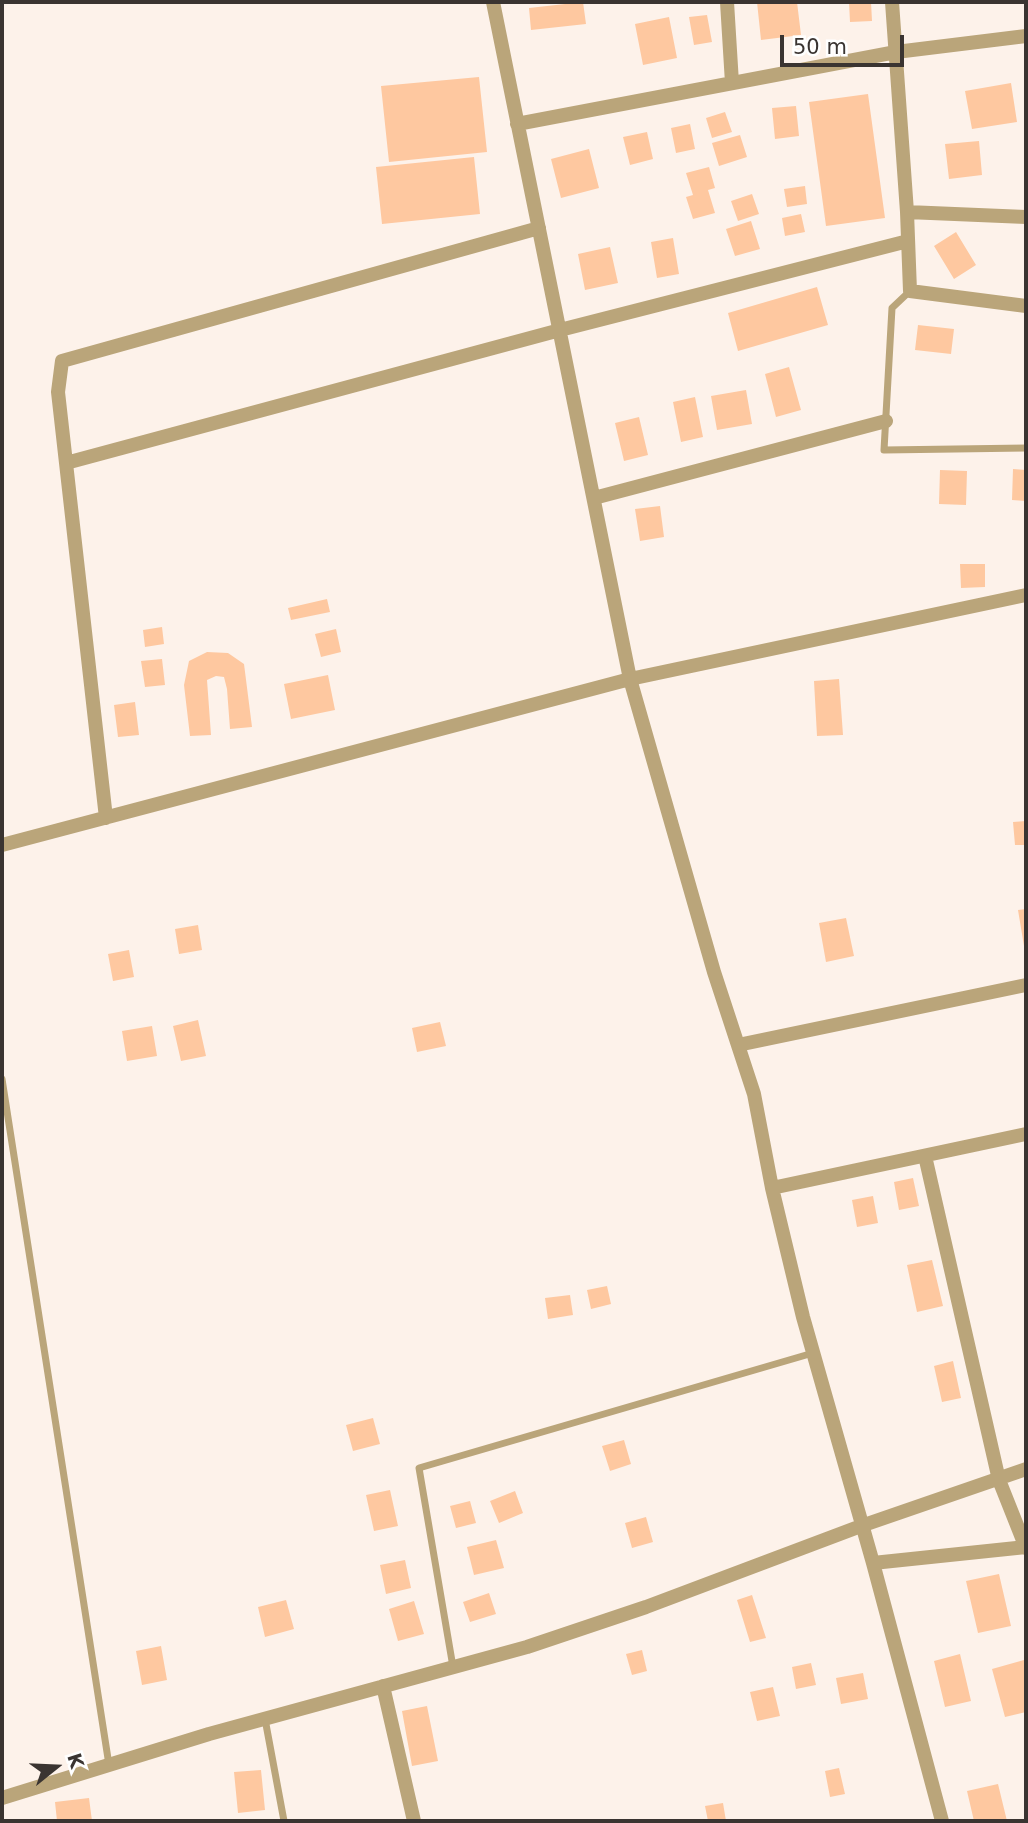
<!DOCTYPE html>
<style>
body{margin:0}
#map{position:relative;width:1028px;height:1823px;overflow:hidden;background:#fdf2ea;font-family:"DejaVu Sans",sans-serif}
canvas{display:block}
.frame{position:absolute;inset:0;border:4px solid #3a3431;pointer-events:none}
.north{position:absolute;left:21px;top:1732px;width:70px;height:70px;-webkit-text-stroke:5px #fff;paint-order:stroke;rotate:72deg;font-size:19px;font-weight:700;line-height:28px;text-align:center;color:#3a3431}
.north::after{content:'';display:block;margin:auto;width:24px;height:32px;background:#3a3431;clip-path:polygon(50% 0,100% 100%,50% 72%,0 100%)}
.scale{position:absolute;left:780px;top:35px;width:124px;height:32px;box-sizing:border-box;border:4px solid #3a3431;border-top:0;padding-left:9px;font-size:21px;line-height:24px;white-space:nowrap;color:#3a3431;-webkit-text-stroke:5px #fff;paint-order:stroke}
</style>
<div id="map">
<canvas width="1028" height="1823"></canvas>
<div class="frame"></div>
<div class="north">K</div>
<div class="scale">50 m</div>
</div>
<script>
const ctx = document.querySelector('canvas').getContext('2d');
ctx.lineJoin = 'round';
function fill(path, color) { ctx.fillStyle = color; ctx.fill(path, 'evenodd'); }
const poly = rows => new Path2D(rows.map(r => 'M' + r).join(''));
function trace(path, color, width, dash) { ctx.strokeStyle = color; ctx.lineWidth = width; ctx.lineCap = dash ? 'butt' : 'round'; ctx.setLineDash(dash || []); ctx.stroke(path); }
fill(poly([
 [583,2,586,24,531,30,529,8],
 [757,2,797,2,801,35,761,40],
 [849,2,871,2,872,21,850,22],
 [707,15,712,42,694,45,689,17],
 [669,17,677,58,643,65,635,24],
 [479,77,487,152,389,162,381,86],
 [1011,83,1017,122,972,129,965,91],
 [868,94,885,218,826,226,809,102],
 [796,106,799,136,775,139,772,108],
 [725,112,732,132,712,138,706,118],
 [690,124,695,149,676,153,671,128],
 [647,132,653,159,630,165,623,137],
 [740,135,747,157,719,166,712,143],
 [979,141,982,175,949,179,945,144],
 [589,149,599,188,561,198,551,159],
 [474,157,480,214,382,224,376,167],
 [709,167,715,188,708,190,715,213,693,219,686,197,693,195,686,173],
 [805,186,807,204,787,207,784,189],
 [752,194,759,214,738,221,731,201],
 [801,214,805,232,785,236,782,218],
 [751,221,760,249,735,256,726,229],
 [956,232,976,265,954,279,934,246],
 [673,238,679,274,657,278,651,242],
 [610,247,618,283,585,290,578,254],
 [817,287,828,325,738,351,728,313],
 [918,325,954,329,951,354,915,350],
 [789,367,801,410,776,417,765,374],
 [746,390,752,424,717,430,711,396],
 [695,397,703,437,681,442,673,402],
 [639,417,648,455,624,461,615,423],
 [1013,469,1026,470,1026,501,1012,500],
 [940,470,967,471,966,505,939,504],
 [660,506,664,537,640,541,635,509],
 [960,564,985,564,985,587,961,588],
 [327,599,330,612,291,620,288,608],
 [162,627,164,644,145,647,143,630],
 [336,629,341,652,321,657,315,634],
 [207,652,228,653,244,664,252,727,230,729,227,689,224,677,216,676,207,680,211,735,190,736,184,685,189,661],
 [162,659,165,685,145,687,141,661],
 [328,675,335,710,291,719,284,684],
 [839,679,843,735,817,736,814,681],
 [135,702,139,735,118,737,114,705],
 [1026,821,1026,845,1015,845,1013,822],
 [1026,909,1026,952,1025,952,1018,910],
 [846,918,854,956,826,962,819,923],
 [198,925,202,950,179,954,175,929],
 [129,950,134,977,113,981,108,954],
 [198,1020,206,1056,181,1061,173,1026],
 [440,1022,446,1046,417,1052,412,1028],
 [152,1026,157,1056,127,1061,122,1031],
 [913,1178,919,1206,899,1210,894,1182],
 [873,1196,878,1223,857,1227,852,1200],
 [932,1260,943,1306,917,1312,907,1265],
 [607,1286,611,1304,591,1309,587,1290],
 [570,1295,573,1315,548,1319,545,1298],
 [953,1361,961,1398,942,1402,934,1366],
 [373,1418,380,1444,353,1451,346,1425],
 [624,1440,631,1464,610,1471,602,1446],
 [390,1490,398,1526,374,1531,366,1495],
 [515,1491,523,1513,499,1523,490,1501],
 [470,1501,476,1523,456,1528,450,1506],
 [646,1517,653,1542,632,1548,625,1523],
 [496,1540,504,1568,474,1575,467,1547],
 [405,1560,411,1588,386,1594,380,1565],
 [999,1574,1011,1626,978,1633,966,1581],
 [489,1593,496,1614,470,1622,463,1602],
 [752,1595,766,1638,750,1642,737,1600],
 [286,1600,294,1629,265,1637,258,1607],
 [414,1601,424,1634,398,1641,389,1609],
 [161,1646,167,1680,142,1685,136,1651],
 [642,1650,647,1671,632,1675,626,1654],
 [960,1654,971,1701,945,1707,934,1661],
 [1024,1660,1026,1670,1026,1712,1005,1717,992,1669],
 [811,1663,816,1685,796,1689,792,1667],
 [863,1673,868,1699,841,1704,836,1678],
 [773,1687,780,1716,757,1721,750,1692],
 [427,1706,438,1761,412,1766,402,1711],
 [839,1768,845,1794,830,1797,825,1771],
 [261,1770,265,1810,238,1813,234,1772],
 [998,1784,1007,1821,974,1821,967,1791],
 [89,1798,92,1821,57,1821,55,1802],
 [723,1803,726,1821,708,1821,705,1806]
]), '#fec8a0');
trace(poly([
 [910,291,892,308,884,450,1026,448],
 [2,1079,109,1765],
 [453,1667,419,1468,813,1353],
 [265,1719,284,1821]
]), '#baa57a', 7);
trace(poly([
 [493,2,630,679,714,972,754,1094,772,1188,803,1317,873,1563,942,1821],
 [727,2,732,83],
 [892,2,907,212,910,291,1026,306],
 [517,124,896,52,1026,36],
 [907,212,1026,217],
 [66,463,560,330,908,241],
 [594,498,886,421],
 [106,818,58,392,62,361,539,228],
 [2,845,630,679,1026,595],
 [738,1045,1026,985],
 [925,1156,999,1480,1026,1548],
 [772,1188,1026,1134],
 [873,1563,1026,1547],
 [383,1686,414,1821],
 [2,1798,209,1734,527,1647,646,1607,861,1526,1026,1469]
]), '#baa57a', 14);
</script>
